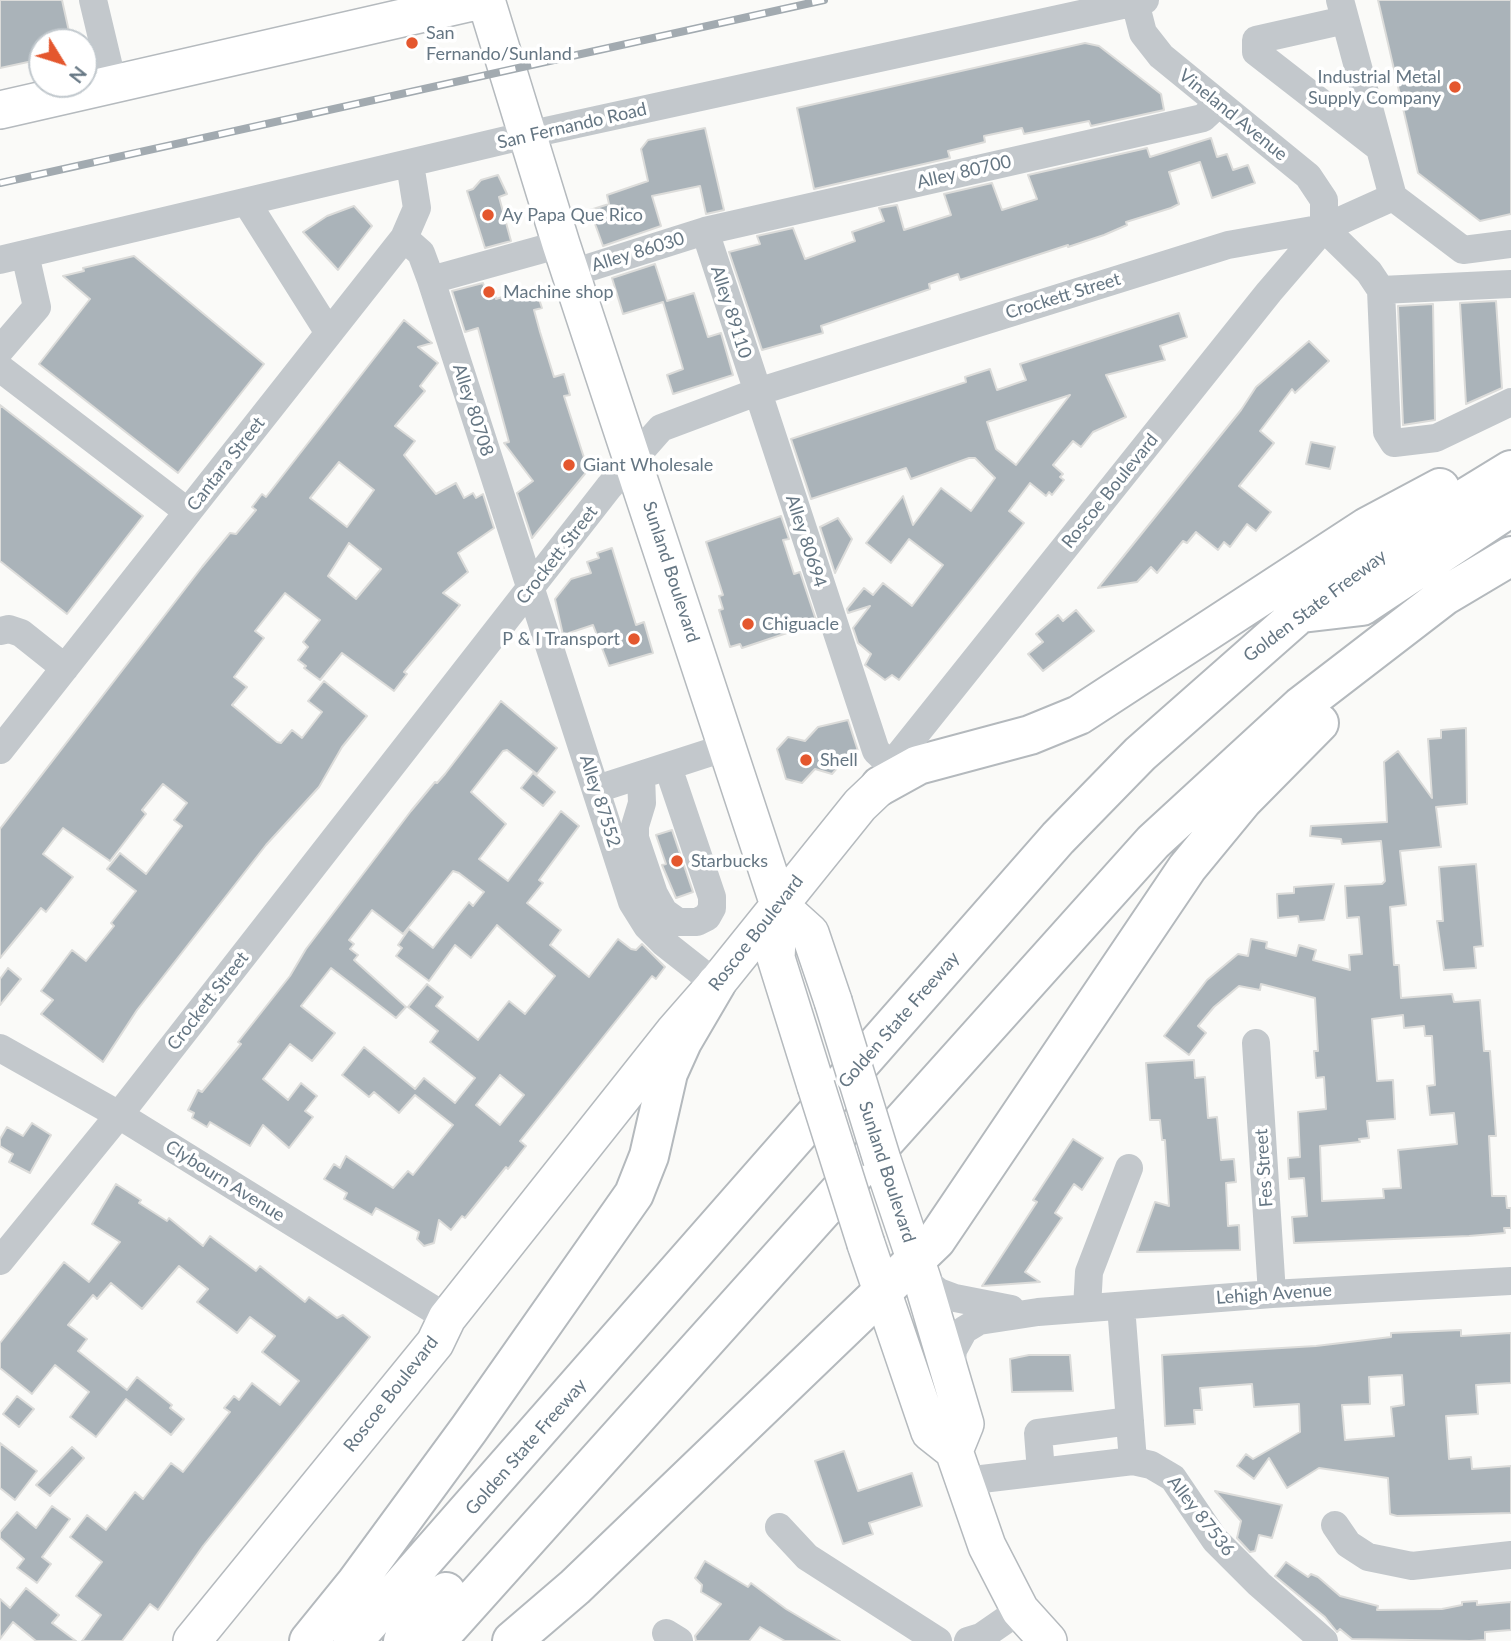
<!DOCTYPE html>
<style>
body{margin:0}
#map{position:relative;width:1511px;height:1641px;overflow:hidden;background:#fafaf8;font-family:Lato,sans-serif}
canvas{display:block}
.north{position:absolute;left:28px;top:28px;width:70px;height:70px;box-sizing:border-box;background:#fff;border:2px solid #c1c8cd;border-radius:50%;rotate:128deg;font-size:19px;font-weight:700;line-height:28px;text-align:center;color:#657683}
.north::after{content:'';display:block;margin:auto;width:24px;height:32px;background:#e4572e;clip-path:polygon(50% 0,100% 100%,50% 72%,0 100%)}
</style>
<div id="map">
<canvas width="1511" height="1641"></canvas>
<div class="north">N</div>
</div>
<script>
const ctx = document.querySelector('canvas').getContext('2d');
ctx.lineJoin = 'round';
function fill(path, color) { ctx.fillStyle = color; ctx.fill(path, 'evenodd'); }
const poly = rows => new Path2D(rows.map(r => 'M' + r).join(''));
function trace(path, color, width, dash) { ctx.strokeStyle = color; ctx.lineWidth = width; ctx.lineCap = dash ? 'butt' : 'round'; ctx.setLineDash(dash || []); ctx.stroke(path); }
function label(font, color, halo, rows, align = 'center') {
  ctx.font = font + ' Lato,sans-serif'; ctx.lineWidth = 7; ctx.setLineDash([]); ctx.textBaseline = 'middle'; ctx.strokeStyle = halo; ctx.fillStyle = color; for (const [text, x, y, turn = 0] of rows) {
    ctx.save(); ctx.translate(x, y); ctx.rotate((+turn || 0) * Math.PI / 180); ctx.textAlign = isNaN(turn) ? turn : align; if (halo) ctx.strokeText(text, 0, 0); ctx.fillText(text, 0, 0); ctx.restore();
  }
}
const building = poly([
 [0,0,62,0,70,36,66,37,67,42,42,42,42,59,0,68,0,0],
 [1378,0,1511,0,1511,214,1480,221,1418,173,1378,0],
 [1085,43,1099,46,1161,94,1164,110,1091,126,1089,121,1024,134,1022,128,984,136,985,142,948,151,950,158,814,189,797,108,1085,43],
 [705,128,724,210,706,214,700,186,652,196,661,226,603,246,590,210,609,204,607,195,648,181,641,149,648,140,705,128],
 [1211,138,1217,157,1227,154,1233,170,1248,165,1255,183,1212,198,1200,162,1169,172,1179,204,1171,208,1126,222,1127,225,1104,235,1068,247,1068,245,960,280,958,274,929,284,930,289,821,326,823,333,762,350,729,252,760,244,757,236,793,228,805,259,855,241,852,232,884,221,879,208,897,205,904,230,951,215,944,194,992,183,1002,210,1037,199,1028,175,1147,148,1150,157,1211,138],
 [498,175,507,194,499,197,511,241,485,248,467,191,473,189,481,180,498,175],
 [354,206,372,226,338,270,303,232,327,216,354,206],
 [134,256,264,364,178,473,39,364,90,299,63,276,84,271,83,268,134,256],
 [655,264,667,301,694,293,708,337,721,333,733,375,673,394,667,375,683,369,663,302,623,314,612,278,655,264],
 [483,283,486,293,494,291,496,299,535,287,542,308,534,310,540,332,554,377,564,374,570,395,564,396,588,470,532,538,517,493,533,481,504,443,509,442,478,328,465,332,452,291,483,283],
 [1496,301,1502,388,1466,404,1460,303,1496,301],
 [1433,304,1435,420,1403,425,1398,306,1433,304],
 [1179,313,1187,337,1160,346,1165,360,1106,375,1126,417,1093,432,1081,447,1073,441,1053,465,1063,474,1060,477,1064,480,1052,495,1049,492,1046,496,1030,483,1009,511,1024,523,899,680,892,675,885,680,865,665,871,654,858,643,853,628,870,606,848,613,847,609,864,588,873,595,883,583,912,606,943,565,909,539,891,563,866,543,903,496,913,525,941,488,971,511,995,478,975,458,969,458,911,479,906,468,811,499,791,439,966,382,965,377,990,369,997,390,1026,380,1020,364,1179,313],
 [1070,395,1016,465,996,449,987,422,1070,395],
 [404,320,432,343,418,347,438,363,420,386,425,391,395,426,415,441,404,455,436,494,456,483,464,498,473,493,476,498,483,494,494,528,458,553,468,572,443,593,460,605,404,672,407,674,394,691,342,653,320,680,304,668,306,666,298,660,308,647,303,642,320,620,285,593,255,631,264,638,234,677,247,687,232,705,277,742,281,743,292,730,302,738,322,712,308,701,324,681,367,716,342,747,319,787,266,845,137,1010,103,1062,41,1014,53,1000,41,991,72,950,86,961,114,926,111,923,136,891,107,869,120,853,146,874,182,826,174,820,187,803,163,784,142,810,146,814,110,861,63,828,43,854,73,877,46,912,41,908,0,958,0,829,202,567,230,533,236,534,256,510,252,507,262,494,266,497,404,320],
 [339,462,374,490,347,527,310,498,339,462],
 [349,543,381,569,356,599,328,576,349,543],
 [1309,341,1329,361,1295,393,1292,389,1260,431,1274,443,1239,486,1271,512,1256,531,1247,524,1230,547,1224,542,1218,550,1196,532,1187,543,1183,541,1157,573,1151,567,1137,582,1098,588,1241,410,1256,387,1309,341],
 [0,405,143,516,67,614,0,561,0,405],
 [1311,442,1335,447,1330,469,1306,464,1311,442],
 [781,516,789,539,783,540,794,574,800,572,817,623,742,648,740,644,730,647,719,610,723,609,719,596,723,595,706,542,781,516],
 [838,518,852,539,835,573,820,527,838,518],
 [612,548,636,625,644,622,653,653,609,666,593,625,563,635,555,599,571,579,591,573,587,562,599,558,597,553,612,548],
 [1076,610,1094,631,1043,671,1028,654,1043,642,1036,634,1058,615,1063,621,1076,610],
 [501,701,557,748,537,774,507,750,503,751,471,792,506,824,479,859,508,881,561,811,579,826,539,880,543,883,527,903,561,930,550,945,589,977,618,939,631,949,636,950,642,944,665,967,656,979,652,976,520,1141,526,1146,508,1169,506,1167,465,1218,462,1216,451,1230,439,1220,434,1243,424,1246,417,1239,419,1232,376,1208,372,1215,344,1199,347,1193,324,1179,334,1164,340,1168,346,1156,393,1188,408,1171,413,1175,453,1125,415,1095,399,1113,374,1092,369,1097,342,1075,364,1047,415,1089,424,1078,455,1103,475,1078,430,1042,438,1031,408,1007,427,984,443,997,436,1006,478,1040,509,1001,525,1014,555,976,497,925,471,958,455,945,429,981,396,956,402,948,398,945,409,929,433,948,469,902,473,906,484,892,459,873,453,871,403,934,372,910,349,940,354,944,350,949,358,955,354,960,406,1007,396,1018,331,968,301,1006,335,1033,312,1061,290,1044,263,1079,288,1100,301,1083,317,1096,305,1111,313,1117,289,1148,263,1125,250,1146,210,1122,207,1127,192,1118,194,1113,188,1110,198,1090,202,1092,241,1044,238,1042,290,976,306,949,411,811,435,782,437,783,445,774,501,701],
 [500,1075,524,1095,500,1125,476,1105,500,1075],
 [848,720,858,751,849,754,832,774,815,769,802,783,786,779,777,749,788,737,805,741,818,727,848,720],
 [1466,728,1467,804,1436,807,1441,847,1400,851,1406,905,1390,907,1394,965,1399,965,1401,998,1452,994,1454,1002,1480,1000,1484,1051,1490,1051,1496,1136,1489,1136,1492,1196,1506,1196,1507,1208,1511,1208,1511,1228,1504,1228,1505,1233,1469,1236,1294,1243,1292,1217,1307,1216,1304,1178,1289,1179,1288,1158,1300,1157,1298,1112,1326,1109,1324,1077,1316,1078,1314,1051,1318,1051,1315,998,1261,984,1260,990,1239,986,1214,1007,1198,1026,1206,1033,1189,1055,1164,1036,1207,980,1238,954,1248,956,1251,939,1267,942,1266,948,1296,956,1299,945,1316,950,1313,960,1350,970,1349,955,1362,954,1359,917,1347,918,1345,886,1382,884,1385,881,1381,841,1342,844,1341,839,1310,836,1311,826,1387,822,1384,762,1398,751,1432,798,1428,739,1441,738,1441,730,1466,728],
 [1403,1015,1404,1028,1424,1026,1425,1036,1432,1036,1435,1085,1427,1086,1430,1115,1454,1113,1457,1144,1398,1150,1401,1188,1383,1189,1384,1198,1322,1201,1320,1146,1360,1142,1359,1139,1369,1138,1367,1121,1395,1119,1393,1080,1377,1081,1372,1019,1403,1015],
 [533,773,555,792,543,806,521,788,533,773],
 [672,830,693,892,676,898,662,865,666,864,656,835,672,830],
 [1476,864,1483,946,1474,947,1476,968,1444,970,1437,921,1443,921,1439,867,1476,864],
 [1334,884,1324,920,1299,922,1298,916,1278,918,1277,894,1294,893,1294,887,1334,884],
 [8,968,21,979,0,1005,0,979,8,968],
 [1194,1060,1195,1078,1205,1077,1208,1118,1217,1117,1221,1160,1234,1159,1236,1182,1226,1183,1228,1226,1239,1225,1240,1250,1137,1252,1155,1202,1169,1206,1165,1140,1162,1140,1160,1120,1150,1120,1146,1063,1194,1060],
 [32,1123,51,1135,30,1173,9,1162,13,1154,0,1146,0,1139,7,1127,23,1136,32,1123],
 [1073,1139,1103,1158,1082,1190,1074,1184,1055,1213,1062,1218,1025,1272,1040,1282,982,1286,1037,1202,1033,1200,1073,1139],
 [116,1184,141,1200,139,1203,167,1221,169,1218,203,1246,210,1236,256,1271,260,1266,305,1302,309,1297,337,1318,343,1315,370,1337,203,1546,158,1610,150,1604,122,1641,82,1641,101,1615,76,1596,102,1562,70,1537,87,1515,106,1530,135,1492,143,1499,171,1463,183,1472,230,1412,224,1408,234,1396,239,1400,252,1383,280,1405,299,1381,262,1352,275,1336,250,1317,237,1333,197,1302,208,1289,179,1266,142,1309,111,1283,97,1299,93,1295,68,1325,87,1339,78,1351,127,1390,137,1377,172,1405,170,1408,184,1419,171,1435,126,1399,96,1437,70,1417,89,1392,55,1365,32,1394,0,1368,0,1343,64,1262,89,1282,120,1242,92,1224,116,1184],
 [1461,1330,1461,1336,1511,1333,1511,1383,1476,1385,1478,1414,1446,1416,1449,1459,1471,1457,1472,1469,1511,1466,1511,1513,1397,1516,1390,1514,1388,1478,1319,1468,1287,1488,1269,1458,1254,1479,1237,1466,1246,1454,1253,1459,1300,1432,1299,1404,1254,1407,1252,1384,1200,1388,1202,1410,1194,1410,1195,1424,1165,1426,1162,1355,1316,1346,1391,1337,1391,1333,1461,1330],
 [1402,1375,1404,1405,1391,1407,1394,1436,1345,1440,1342,1405,1370,1404,1369,1377,1402,1375],
 [1029,1355,1070,1355,1073,1391,1012,1392,1010,1359,1029,1355],
 [17,1396,34,1409,19,1427,3,1414,17,1396],
 [0,1443,37,1471,15,1500,0,1488,0,1443],
 [72,1447,84,1458,50,1496,36,1485,72,1447],
 [844,1451,858,1491,912,1473,922,1506,869,1523,873,1534,843,1544,815,1461,844,1451],
 [1215,1491,1282,1505,1272,1538,1259,1535,1255,1551,1250,1552,1237,1538,1241,1521,1215,1491],
 [52,1506,70,1519,42,1557,51,1564,37,1583,17,1568,24,1559,0,1538,0,1532,17,1512,36,1528,52,1506],
 [705,1561,748,1587,751,1583,786,1609,840,1641,785,1641,760,1627,749,1641,696,1641,695,1636,721,1604,701,1592,702,1585,695,1578,705,1561],
 [1286,1562,1308,1577,1311,1574,1318,1577,1340,1596,1378,1606,1377,1610,1442,1609,1462,1605,1462,1602,1477,1601,1477,1605,1511,1602,1511,1630,1485,1632,1485,1640,1470,1641,1352,1639,1340,1629,1337,1632,1325,1617,1275,1576,1286,1562],
 [26,1588,59,1615,52,1623,76,1641,36,1641,13,1622,0,1639,0,1599,10,1608,26,1588]
]);
fill(building, '#aab3b9');
trace(building, '#dcdcda', 2);
const major = poly([
 [486,0,561,244,779,905,776,958,816,1086],
 [0,110,481,0],
 [779,905,810,933,833,1001],
 [882,1160,922,1279,965,1424,954,1451],
 [866,1244,930,1432,954,1451,987,1546,1020,1610,1048,1641],
 [192,1641,435,1343,447,1318,674,1032,716,984,860,805,880,786]
]);
const highway = poly([
 [1302,613,1362,606,1511,507],
 [880,786,918,765,1030,735,1079,715,1367,527,1440,488],
 [309,1641,356,1583,469,1429,634,1194,649,1156,668,1073,682,1042,716,984],
 [353,1641,1058,838,1140,754,1300,613,1444,511,1511,470],
 [403,1641,446,1592],
 [436,1641,1153,842,1301,706,1444,596,1511,556],
 [512,1641,575,1587,936,1240,1187,868,1243,800,1319,723]
]);
trace(major, '#b5babe', 40);
trace(highway, '#b4b9bd', 42);
trace(poly([
 [93,0,113,84],
 [1340,0,1393,197,1463,250,1511,244],
 [1135,2,1143,33,1161,56,1308,176,1324,200,1324,228],
 [1345,20,1256,40,1256,52,1377,146],
 [247,203,329,333],
 [1324,228,1369,272,1381,290,1387,432,1394,443,1436,438,1511,402],
 [705,231,876,751,891,765],
 [404,238,421,253,431,280,632,902,647,926,664,943,716,984],
 [0,260,527,135,1145,0],
 [572,273,705,231,1203,118,1218,104],
 [431,280,561,244],
 [1381,290,1511,284],
 [0,350,37,307,25,254],
 [0,368,188,512],
 [0,631,9,629,21,633,65,668],
 [0,750,404,238,417,208,410,164],
 [641,775,642,803,635,826,635,838,654,894,664,912,678,922,697,922,707,917,712,908,712,897,668,767],
 [881,784,891,765,1269,292,1324,228],
 [597,789,727,747],
 [1256,1043,1272,1294],
 [0,1048,119,1115,447,1318],
 [0,1261,119,1115,609,487,661,428,757,392,1228,245,1324,228,1393,197],
 [922,1279,939,1292,955,1298,1011,1309],
 [1121,1306,1133,1461],
 [1087,1308,1089,1272,1129,1168],
 [951,1371,953,1350,964,1330,979,1321,1038,1312,1272,1294,1511,1281],
 [1041,1472,1038,1433,1130,1421],
 [965,1481,1133,1461,1151,1465,1173,1478,1215,1540,1259,1584,1324,1641],
 [1335,1525,1348,1544,1368,1557,1412,1566,1511,1555],
 [779,1527,807,1557,938,1641],
 [666,1633,679,1641],
 [968,1641,981,1637,1020,1610]
]), '#c3c8cc', 28);
trace(major, '#fff', 37);
trace(highway, '#fff', 38);
const rail = poly([
 [0,183,824,0]
]);
trace(rail, '#a2aab0', 8);
trace(rail, '#fff', 5, [16]);
const majorBridge = poly([
 [833,1001,882,1160],
 [816,1086,866,1244]
]);
trace(majorBridge, '#b5babe', 40, []);
trace(majorBridge, '#fff', 37);
for (const [x, y, r, color] of [
 [412,43,7,"#e4572e"],
 [1455,87,7,"#e4572e"],
 [488,215,7,"#e4572e"],
 [489,292,7,"#e4572e"],
 [569,465,7,"#e4572e"],
 [748,624,7,"#e4572e"],
 [634,639,7,"#e4572e"],
 [806,760,7,"#e4572e"],
 [677,861,7,"#e4572e"]
]) { const dot = new Path2D(); dot.arc(x, y, r, 0, 2 * Math.PI); ctx.fillStyle = color; ctx.fill(dot); trace(dot, '#fff', 2.5); }
label('18px', '#657683', '#fff', [
 ["San",426,33],
 ["Fernando/Sunland",426,54],
 ["Industrial Metal",1441,77,"right"],
 ["Supply Company",1441,98,"right"],
 ["Ay Papa Que Rico",502,215],
 ["Machine shop",503,292],
 ["Giant Wholesale",583,465],
 ["Chiguacle",762,624],
 ["P & I Transport",620,639,"right"],
 ["Shell",820,760],
 ["Starbucks",691,861]
], 'left');
label('18px', '#657683', '#fff', [
 ["Vineland Avenue",1233,115,39],
 ["San Fernando Road",572,126,-13],
 ["Alley 80700",964,172,-13],
 ["Alley 86030",638,252,-17],
 ["Crockett Street",1063,296,-17],
 ["Alley 89110",731,312,72],
 ["Alley 80708",473,410,72],
 ["Cantara Street",226,464,-52],
 ["Roscoe Boulevard",1110,491,-51],
 ["Alley 80694",806,541,72],
 ["Crockett Street",557,555,-52],
 ["Sunland Boulevard",671,572,72],
 ["Golden State Freeway",1315,606,-37],
 ["Alley 87552",600,801,72],
 ["Roscoe Boulevard",756,933,-52],
 ["Crockett Street",208,1001,-52],
 ["Golden State Freeway",899,1020,-49],
 ["Fes Street",1264,1168,-94],
 ["Sunland Boulevard",887,1172,72],
 ["Clybourn Avenue",225,1181,32],
 ["Lehigh Avenue",1274,1294,-4],
 ["Roscoe Boulevard",391,1394,-52],
 ["Golden State Freeway",526,1447,-49],
 ["Alley 87536",1201,1516,52]
]);
</script>
